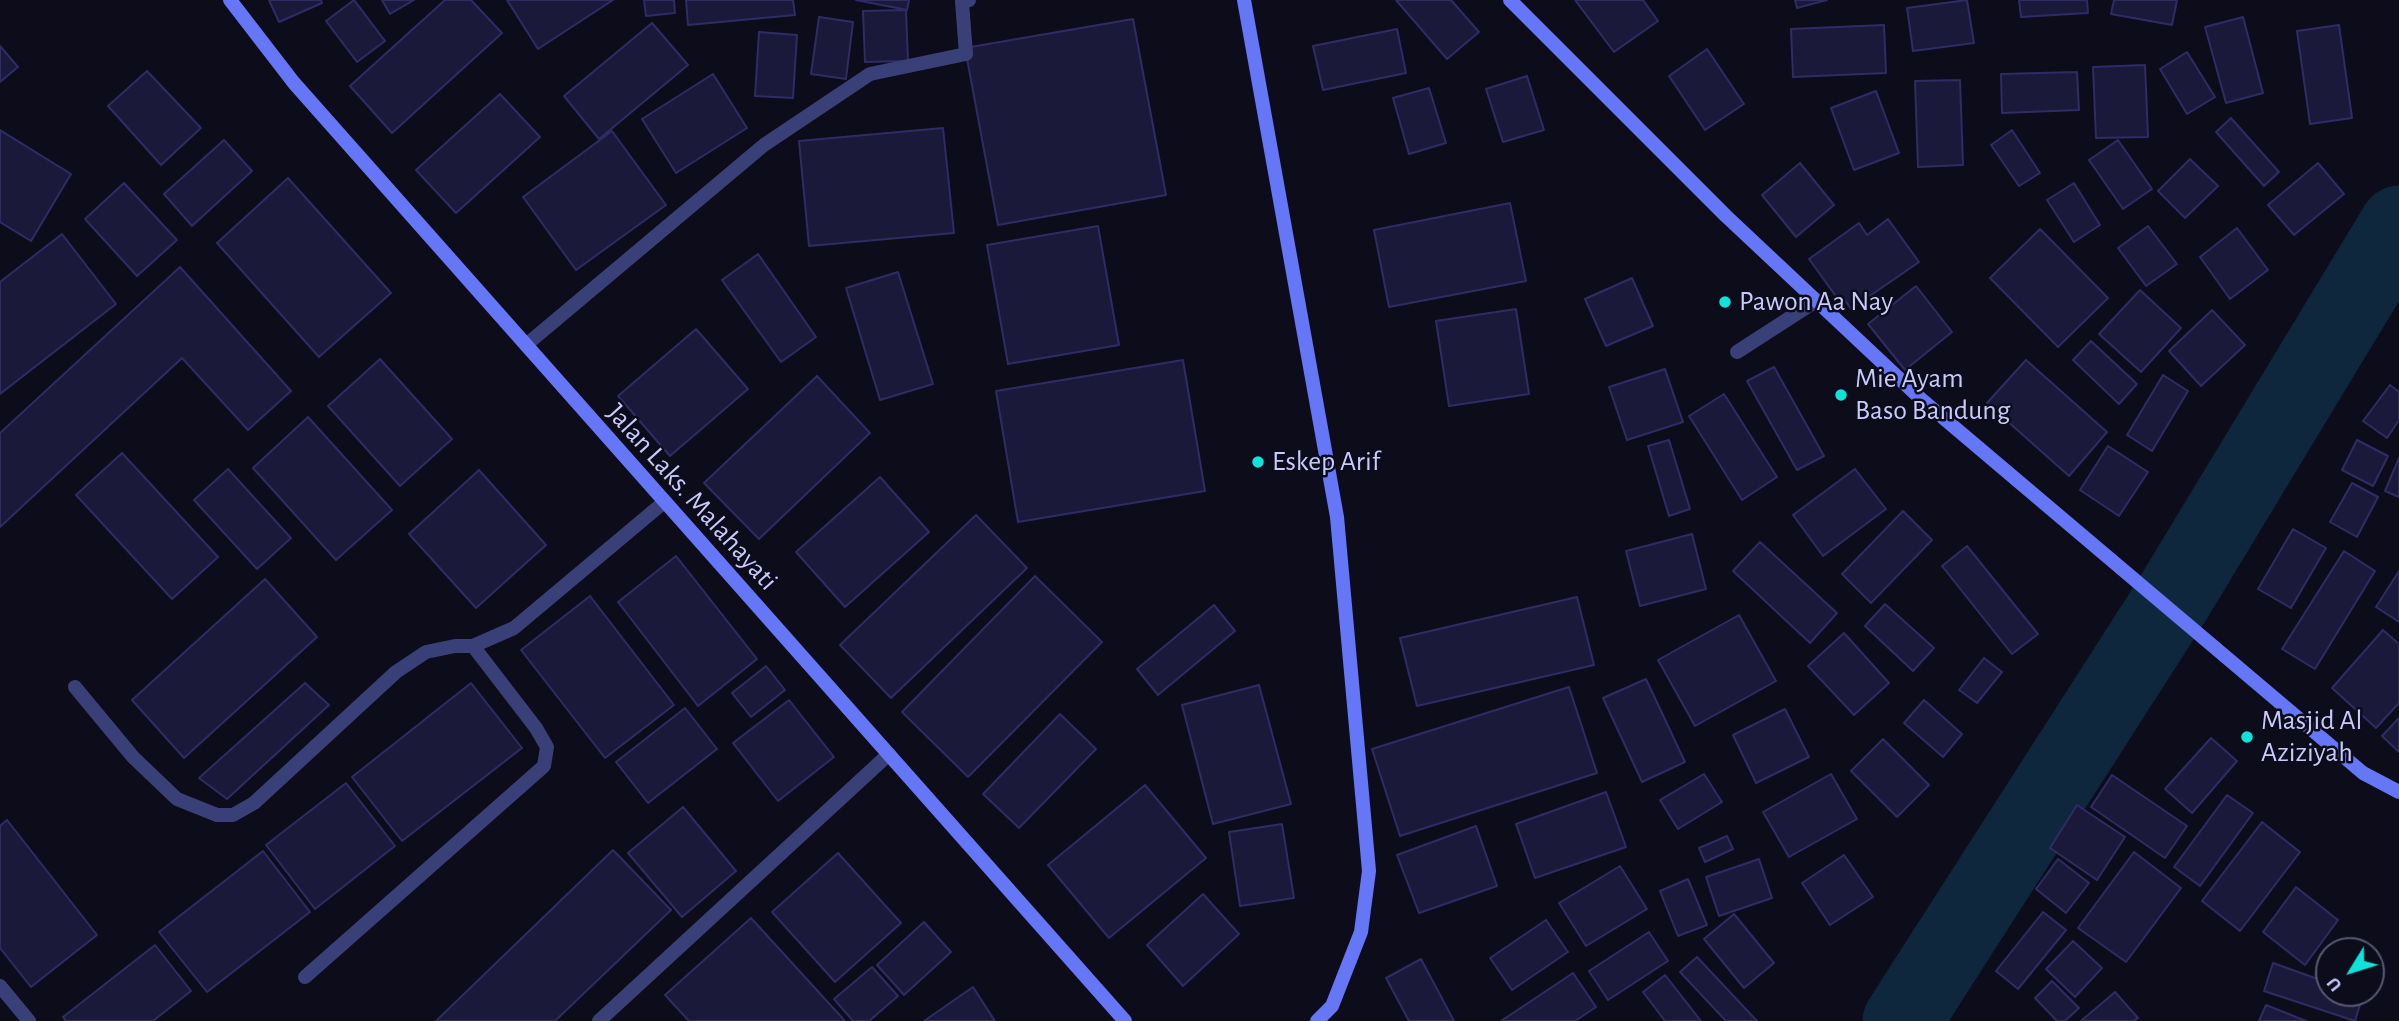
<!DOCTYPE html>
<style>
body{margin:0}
#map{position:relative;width:2399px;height:1021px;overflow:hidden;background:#0c0c1a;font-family:"Alegreya Sans",sans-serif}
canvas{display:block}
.north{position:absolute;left:2315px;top:937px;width:70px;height:70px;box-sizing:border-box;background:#0c0c1a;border:2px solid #575874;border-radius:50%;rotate:232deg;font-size:19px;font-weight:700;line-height:28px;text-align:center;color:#c8cafc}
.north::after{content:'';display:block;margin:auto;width:24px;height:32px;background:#0de3d8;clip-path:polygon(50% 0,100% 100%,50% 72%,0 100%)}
</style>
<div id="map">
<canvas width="2399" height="1021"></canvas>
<div class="north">U</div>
</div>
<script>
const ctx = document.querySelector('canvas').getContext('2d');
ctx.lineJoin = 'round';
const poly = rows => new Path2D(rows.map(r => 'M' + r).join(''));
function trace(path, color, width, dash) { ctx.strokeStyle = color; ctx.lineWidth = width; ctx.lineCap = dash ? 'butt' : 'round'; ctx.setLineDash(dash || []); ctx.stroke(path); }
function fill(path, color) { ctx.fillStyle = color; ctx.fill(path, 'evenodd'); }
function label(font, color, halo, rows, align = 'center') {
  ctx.font = font + ' "Alegreya Sans",sans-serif'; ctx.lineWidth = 5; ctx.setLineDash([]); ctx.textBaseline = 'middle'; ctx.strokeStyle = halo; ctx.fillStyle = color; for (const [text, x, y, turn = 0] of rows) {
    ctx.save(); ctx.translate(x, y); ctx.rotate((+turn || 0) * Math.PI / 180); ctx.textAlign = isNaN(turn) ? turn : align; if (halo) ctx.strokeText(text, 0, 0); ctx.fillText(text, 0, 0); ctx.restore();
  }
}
trace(poly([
 [1902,1021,2172,600,2399,225]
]), '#0e273c', 79);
const building = poly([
 [269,0,321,0,322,3,279,22,269,0],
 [354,0,385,41,357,62,326,21,354,0],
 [382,0,414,0,390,14,382,0],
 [445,0,471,0,502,33,392,133,350,86,445,0],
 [507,0,613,0,538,49,507,0],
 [644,0,674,0,675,13,646,16,644,0],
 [686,0,793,0,795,15,688,25,686,0],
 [856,0,909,0,907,10,856,0],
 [1396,0,1451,0,1479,32,1447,59,1396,0],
 [1575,0,1643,0,1658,21,1614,52,1575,0],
 [1795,0,1827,0,1797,8,1795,0],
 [1967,0,1974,43,1913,51,1907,8,1967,0],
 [2019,0,2087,0,2088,13,2021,17,2019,0],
 [2114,0,2177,0,2172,25,2111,14,2114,0],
 [906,10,908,61,865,62,863,11,906,10],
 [819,17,853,22,846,79,811,74,819,17],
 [2243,17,2263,93,2226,103,2205,27,2243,17],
 [1133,19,1166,195,998,225,965,48,1133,19],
 [652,23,688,65,599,139,564,96,652,23],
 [1884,25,1886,73,1793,77,1791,29,1884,25],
 [2339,25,2352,118,2310,124,2297,31,2339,25],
 [1397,29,1406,73,1323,90,1313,46,1397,29],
 [759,32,797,35,793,98,755,96,759,32],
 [0,46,18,67,0,82,0,46],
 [1707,49,1744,104,1705,130,1669,76,1707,49],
 [2187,52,2215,97,2187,114,2160,69,2187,52],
 [2145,65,2148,137,2096,138,2093,67,2145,65],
 [147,71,201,128,161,165,108,106,147,71],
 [2077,72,2079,110,2002,113,2001,74,2077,72],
 [713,74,747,128,676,173,642,119,713,74],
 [1527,76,1544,130,1503,142,1486,89,1527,76],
 [1960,80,1963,165,1918,167,1915,81,1960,80],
 [1429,88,1446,143,1409,154,1393,98,1429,88],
 [1876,91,1899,153,1854,170,1831,108,1876,91],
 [500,94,540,137,456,213,416,170,500,94],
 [2231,118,2279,172,2264,186,2216,132,2231,118],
 [943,128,954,233,809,246,799,141,943,128],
 [0,130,71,174,31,241,0,222,0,130],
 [2012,130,2040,173,2019,186,1991,145,2012,130],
 [612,131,666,205,576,270,523,197,612,131],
 [224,140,252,171,192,226,164,194,224,140],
 [2118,140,2152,189,2123,209,2089,160,2118,140],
 [2190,159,2218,186,2185,218,2158,191,2190,159],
 [1800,163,1834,205,1796,237,1762,195,1800,163],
 [2318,163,2344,194,2294,235,2268,205,2318,163],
 [288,178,391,293,319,357,217,243,288,178],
 [124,183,177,240,137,276,85,219,124,183],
 [2074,183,2100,225,2074,242,2047,200,2074,183],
 [1510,203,1526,281,1389,307,1374,230,1510,203],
 [1888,219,1919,262,1851,309,1844,299,1840,302,1809,259,1859,223,1867,235,1888,219],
 [1098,226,1119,345,1008,364,987,245,1098,226],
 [2148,226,2177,264,2146,286,2118,248,2148,226],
 [2237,228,2268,270,2230,299,2200,257,2237,228],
 [2040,229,2108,298,2058,347,1990,278,2040,229],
 [62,234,116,304,0,394,0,282,62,234],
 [758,254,816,337,781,362,722,280,758,254],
 [180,267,291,391,248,430,182,358,0,527,0,433,180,267],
 [898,272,933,384,880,400,846,288,898,272],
 [1632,278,1653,326,1606,346,1585,299,1632,278],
 [1916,286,1952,332,1905,370,1868,324,1916,286],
 [2140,290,2181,328,2141,372,2099,334,2140,290],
 [1516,309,1529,394,1449,406,1436,321,1516,309],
 [2212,310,2245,345,2201,386,2169,351,2212,310],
 [696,329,748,389,670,456,618,396,696,329],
 [2091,341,2137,384,2119,404,2073,360,2091,341],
 [380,359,452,439,400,486,328,406,380,359],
 [1183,360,1205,491,1018,522,996,391,1183,360],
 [2026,360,2107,432,2069,476,1987,403,2026,360],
 [1774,367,1824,456,1797,470,1747,381,1774,367],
 [1665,369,1683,422,1627,440,1609,387,1665,369],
 [2163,375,2188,391,2152,451,2127,435,2163,375],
 [817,376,870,433,759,539,704,483,817,376],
 [2390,385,2399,392,2399,420,2387,438,2363,421,2390,385],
 [1724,394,1777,477,1742,500,1689,416,1724,394],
 [308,417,392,510,336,560,253,468,308,417],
 [1669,440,1690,509,1669,516,1648,446,1669,440],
 [2357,440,2388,456,2373,486,2342,470,2357,440],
 [2108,446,2148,472,2119,516,2080,490,2108,446],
 [122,453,218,557,172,599,76,495,122,453],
 [2399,458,2399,497,2385,491,2399,458],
 [228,469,291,538,257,569,194,500,228,469],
 [1855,469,1886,509,1823,556,1793,515,1855,469],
 [479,470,546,545,476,608,409,534,479,470],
 [880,477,929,532,845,607,796,552,880,477],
 [2352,483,2378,497,2357,537,2330,522,2352,483],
 [1903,511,1932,540,1871,603,1842,574,1903,511],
 [976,515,1027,568,891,698,840,645,976,515],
 [2293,529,2326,548,2291,608,2258,589,2293,529],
 [1692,534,1706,589,1640,606,1626,551,1692,534],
 [1760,542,1837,613,1810,643,1733,571,1760,542],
 [1967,546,2038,634,2012,654,1942,566,1967,546],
 [2344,551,2375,571,2315,669,2282,649,2344,551],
 [676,556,757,659,698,706,618,602,676,556],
 [2399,571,2399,622,2376,607,2399,571],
 [1035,576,1102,642,968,777,902,712,1035,576],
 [265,579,317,637,184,758,132,700,265,579],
 [590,596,674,705,605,758,521,650,590,596],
 [1577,597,1594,665,1417,706,1400,638,1577,597],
 [1885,604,1934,648,1913,671,1865,626,1885,604],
 [1214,605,1235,631,1158,695,1137,669,1214,605],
 [1739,615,1776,681,1695,726,1658,660,1739,615],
 [2383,630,2399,644,2399,703,2376,728,2332,688,2383,630],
 [1844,633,1889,683,1854,715,1808,666,1844,633],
 [1984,658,2002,672,1977,703,1959,690,1984,658],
 [766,666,785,690,751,717,732,693,766,666],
 [1646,679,1685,762,1642,782,1603,698,1646,679],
 [305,683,329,705,227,799,199,778,305,683],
 [471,683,522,748,402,841,352,777,471,683],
 [1259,685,1291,804,1213,824,1182,705,1259,685],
 [1569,687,1597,773,1400,836,1372,749,1569,687],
 [789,700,834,757,778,801,733,743,789,700],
 [1924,700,1962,734,1943,757,1904,723,1924,700],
 [685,708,717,749,648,803,616,762,685,708],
 [1785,709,1809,757,1756,783,1733,735,1785,709],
 [1060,714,1096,749,1019,828,983,794,1060,714],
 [2399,718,2399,752,2382,736,2399,718],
 [2211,738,2237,761,2192,813,2165,789,2211,738],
 [1883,739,1929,785,1897,817,1851,771,1883,739],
 [1704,774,1722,802,1678,829,1660,800,1704,774],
 [1831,774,1857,819,1789,857,1763,812,1831,774],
 [2112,775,2187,826,2165,858,2091,807,2112,775],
 [346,783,395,846,315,909,266,845,346,783],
 [1145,785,1206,858,1109,938,1048,865,1145,785],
 [1606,792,1626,847,1535,878,1516,824,1606,792],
 [2227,795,2253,813,2200,886,2174,867,2227,795],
 [2077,805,2125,837,2097,880,2050,848,2077,805],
 [683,807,736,871,682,917,628,853,683,807],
 [7,820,97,935,31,987,0,948,0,826,7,820],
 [2262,822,2300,852,2240,931,2202,901,2262,822],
 [1282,824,1294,898,1240,906,1229,832,1282,824],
 [1476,826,1497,886,1419,913,1397,855,1476,826],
 [1727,836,1733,849,1705,862,1699,848,1727,836],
 [613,850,671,910,555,1021,436,1021,613,850],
 [263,851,310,912,207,992,159,932,263,851],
 [2134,852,2181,888,2126,962,2078,928,2134,852],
 [838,853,901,923,835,982,772,912,838,853],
 [1844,855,1873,897,1830,925,1802,883,1844,855],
 [1759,859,1772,898,1719,916,1706,877,1759,859],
 [2058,859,2089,883,2066,913,2036,889,2058,859],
 [1620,866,1647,909,1586,946,1559,903,1620,866],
 [1688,879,1707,925,1678,936,1660,891,1688,879],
 [2296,887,2338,920,2305,965,2263,932,2296,887],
 [1203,894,1239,934,1183,986,1147,945,1203,894],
 [2043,912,2066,930,2018,989,1996,971,2043,912],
 [1734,914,1774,963,1744,988,1704,939,1734,914],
 [751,918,845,1021,689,1021,665,995,751,918],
 [1546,920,1568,952,1512,990,1490,958,1546,920],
 [924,922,951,952,904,995,877,965,924,922],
 [1649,932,1668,961,1608,1000,1589,971,1649,932],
 [2073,941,2102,968,2075,997,2046,969,2073,941],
 [155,945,191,991,153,1021,66,1021,63,1017,155,945],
 [1697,957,1757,1021,1726,1021,1680,972,1697,957],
 [1421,959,1454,1021,1409,1021,1386,978,1421,959],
 [2273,963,2329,983,2329,993,2363,995,2355,1021,2264,991,2273,963],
 [872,967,898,996,869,1021,853,1021,834,999,872,967],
 [1573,973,1596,1007,1575,1021,1501,1021,1573,973],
 [1665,975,1701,1021,1665,1021,1643,992,1665,975],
 [2052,981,2079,1008,2065,1021,2057,1021,2035,998,2052,981],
 [973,987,995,1021,924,1021,973,987],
 [2115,992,2138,1018,2134,1021,2081,1021,2115,992],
 [2266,1005,2306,1021,2259,1021,2266,1005]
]);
fill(building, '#1b193a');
trace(building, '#2f2c65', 2);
trace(poly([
 [75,687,133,757,177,799,217,815,233,815,254,803,396,672,426,652,455,646,473,646,514,628,663,503],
 [305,977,544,766,547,747,536,728,473,646]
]), '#394077', 14);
trace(poly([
 [526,345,764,145,870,74,966,54,962,2,969,0],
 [1737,352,1816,301],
 [0,986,29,1021],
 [599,1021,889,754]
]), '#394077', 14);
trace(poly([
 [230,0,294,83,1125,1021],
 [1244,0,1337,517,1369,871,1361,932,1332,1006,1317,1021],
 [1510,0,1726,216,1921,399,2363,773,2399,792]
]), '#6577f6', 14);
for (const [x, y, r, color] of [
 [1725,302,7,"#0de3d8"],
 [1841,395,7,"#0de3d8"],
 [1258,462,7,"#0de3d8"],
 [2247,737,7,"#0de3d8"]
]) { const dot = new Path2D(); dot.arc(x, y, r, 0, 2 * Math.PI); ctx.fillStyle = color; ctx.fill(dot); trace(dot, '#0c0c1a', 2.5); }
label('28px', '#c8cafc', '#0c0c1a', [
 ["Pawon Aa Nay",1739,302],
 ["Mie Ayam",1855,379],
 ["Baso Bandung",1855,411],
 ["Eskep Arif",1272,462],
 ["Masjid Al",2261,721],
 ["Aziziyah",2261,753]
], 'left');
label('28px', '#c8cafc', '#0c0c1a', [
 ["Jalan Laks. Malahayati",692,497,48]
]);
</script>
